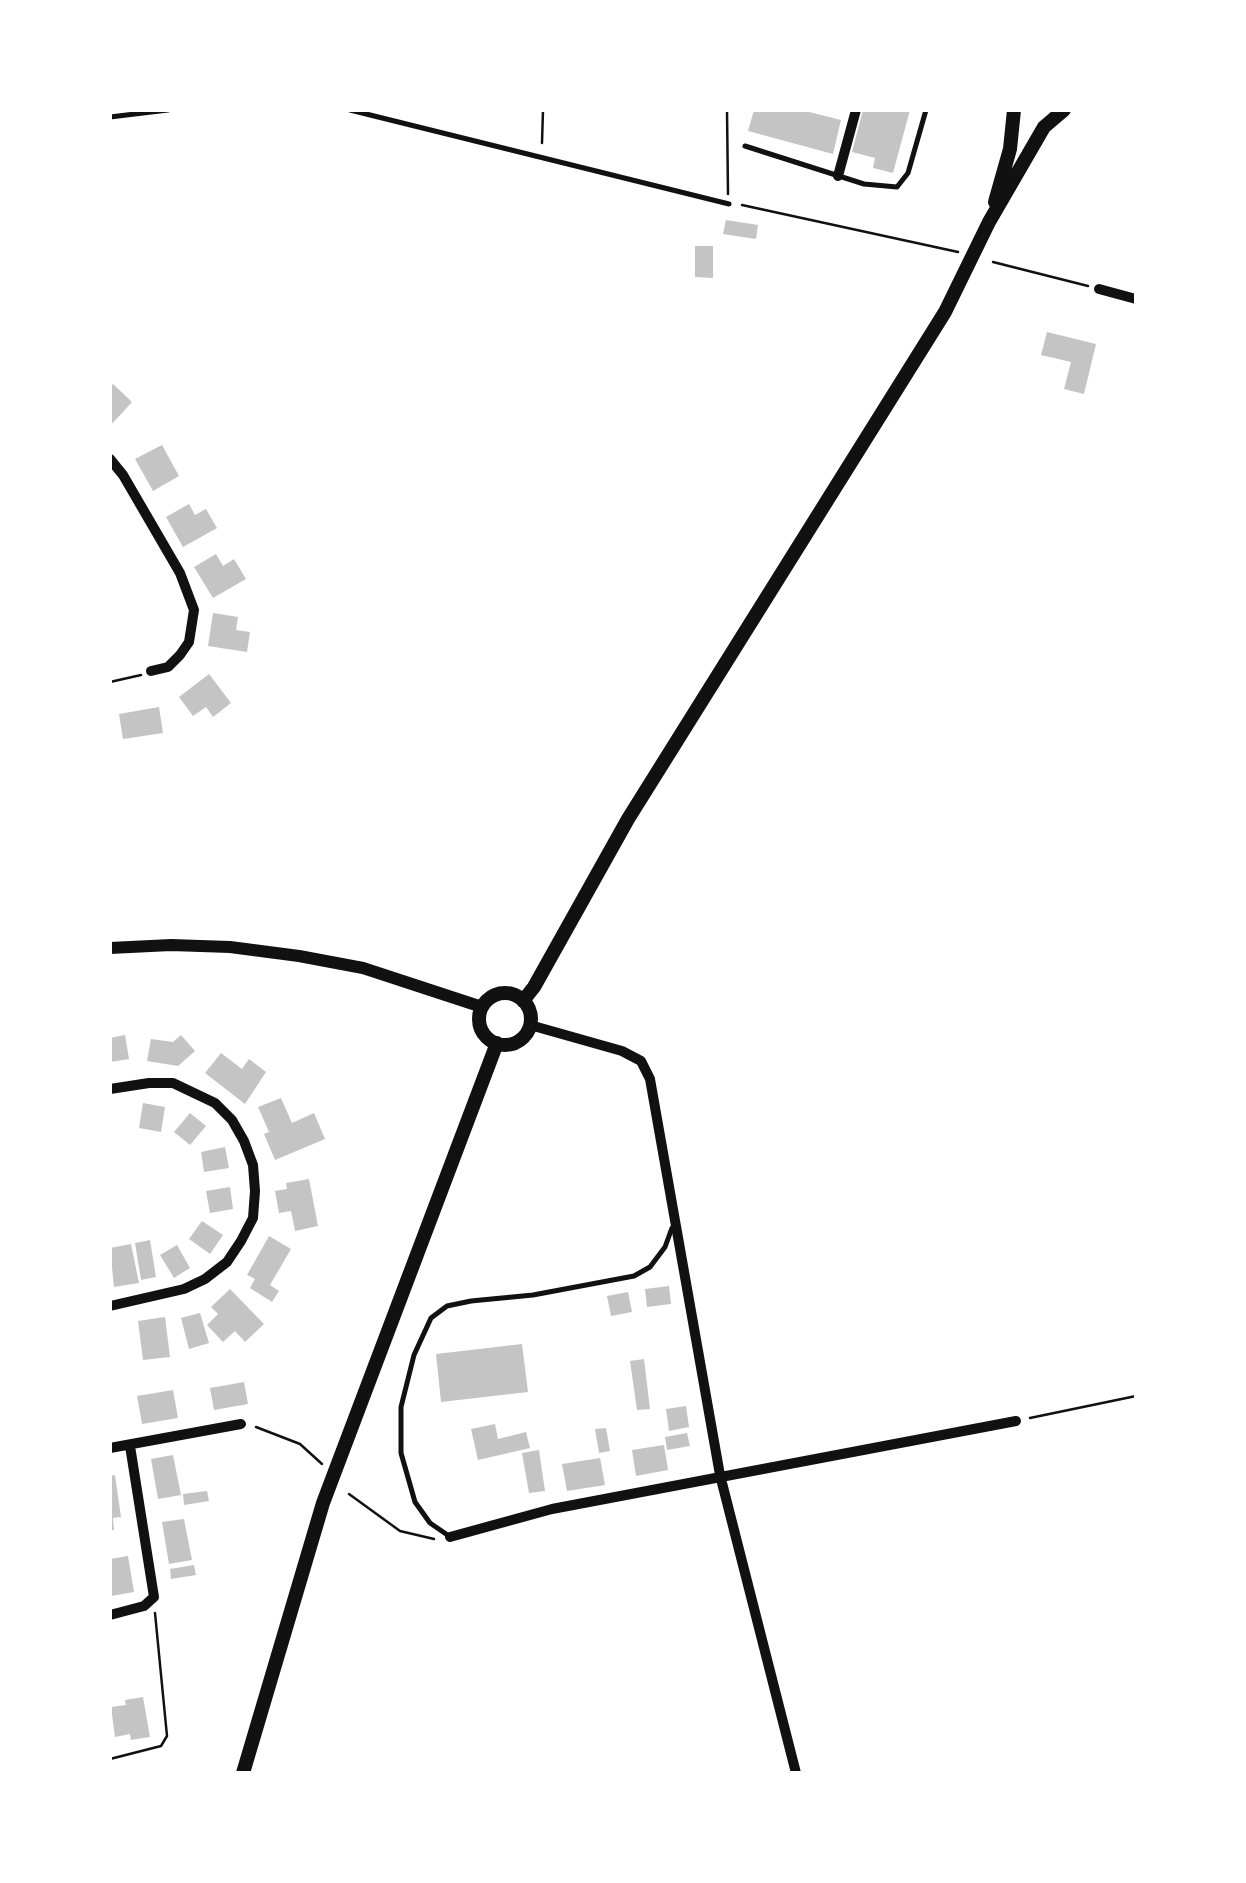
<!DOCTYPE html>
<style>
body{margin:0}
#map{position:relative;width:1246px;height:1883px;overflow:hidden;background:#fff;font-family:Roboto,sans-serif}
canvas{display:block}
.frame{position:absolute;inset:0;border:112px solid #fff;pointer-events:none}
</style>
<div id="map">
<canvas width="1246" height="1883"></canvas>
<div class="frame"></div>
</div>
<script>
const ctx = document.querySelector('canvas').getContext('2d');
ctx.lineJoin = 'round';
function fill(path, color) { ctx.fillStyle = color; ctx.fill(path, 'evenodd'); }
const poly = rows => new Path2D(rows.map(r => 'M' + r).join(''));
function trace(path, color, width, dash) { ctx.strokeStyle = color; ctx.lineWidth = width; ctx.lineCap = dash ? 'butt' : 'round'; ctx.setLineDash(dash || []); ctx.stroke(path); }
fill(poly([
 [754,110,801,110,841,120,833,154,748,131],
 [863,110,910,110,893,173,873,168,875,158,852,152],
 [726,220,758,225,756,239,723,234],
 [695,246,713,246,713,278,695,277],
 [1047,332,1096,344,1084,394,1064,389,1071,362,1041,355],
 [113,384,132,402,110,426,110,388],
 [162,445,179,476,153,491,135,459],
 [189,504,195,515,206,509,217,528,183,547,166,517],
 [216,554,223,566,234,559,246,579,213,598,194,567],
 [213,613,238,617,236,630,250,632,247,652,208,646],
 [209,674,231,703,213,717,206,707,193,716,179,697],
 [159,707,163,733,123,739,119,714],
 [125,1035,129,1059,110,1062,110,1038],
 [181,1035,195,1051,178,1066,147,1061,151,1039,173,1042],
 [221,1053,242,1069,249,1059,266,1072,245,1104,205,1073],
 [281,1098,292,1123,314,1113,325,1139,275,1160,264,1134,269,1132,258,1107],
 [143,1103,165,1107,161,1132,139,1128],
 [190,1113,206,1126,190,1145,174,1132],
 [225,1147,229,1168,204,1172,201,1152],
 [309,1179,318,1226,295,1231,291,1211,279,1213,275,1191,287,1189,286,1183],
 [230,1187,233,1209,210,1213,206,1191],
 [202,1221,223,1235,210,1254,189,1239],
 [269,1236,291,1249,270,1285,279,1291,272,1302,250,1288,255,1279,247,1275],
 [150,1240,156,1277,141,1280,135,1243],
 [131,1244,139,1283,114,1287,110,1248],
 [177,1245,190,1268,174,1278,160,1255],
 [669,1286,671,1304,647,1307,645,1289],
 [230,1289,264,1324,245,1342,235,1331,223,1342,207,1325,218,1314,211,1307],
 [628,1292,632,1312,611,1316,607,1296],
 [200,1313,209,1343,189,1349,181,1318],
 [165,1317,170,1357,143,1360,138,1321],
 [522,1344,528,1392,441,1402,436,1354],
 [644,1359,650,1409,637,1410,630,1361],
 [244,1382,248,1404,214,1410,210,1388],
 [173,1390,178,1418,142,1424,137,1396],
 [686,1406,689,1427,669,1431,666,1409],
 [495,1424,498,1439,526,1432,530,1448,478,1460,471,1429],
 [606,1428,610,1451,599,1453,595,1429],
 [687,1433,690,1446,667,1450,665,1437],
 [664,1445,668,1470,636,1476,632,1450],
 [539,1450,545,1491,529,1493,522,1453],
 [173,1455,181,1495,158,1499,151,1459],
 [600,1458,605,1485,567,1491,562,1464],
 [115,1475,121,1517,113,1518,114,1530,110,1531,110,1476],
 [207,1491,209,1501,184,1505,183,1494],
 [184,1519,192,1560,169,1564,162,1522],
 [128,1556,134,1592,111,1596,110,1559],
 [194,1565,196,1575,171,1579,170,1569],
 [143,1697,150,1737,131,1740,130,1734,115,1737,111,1707,126,1705,125,1700]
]), '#c4c4c4');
trace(poly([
 [727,110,728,194],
 [542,143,543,110],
 [742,205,958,252],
 [993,262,1088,286],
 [110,682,141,675],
 [1030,1418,1136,1396],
 [256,1427,300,1444,322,1464],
 [349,1494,400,1531,434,1539],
 [110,1759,161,1746,167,1736,155,1613]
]), '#111', 2.5);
trace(poly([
 [350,110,729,204],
 [110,117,168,110],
 [745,146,864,184,897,187,908,173,926,110],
 [449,1536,430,1523,415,1502,401,1453,401,1407,414,1355,431,1318,447,1306,471,1301,533,1295,634,1276,650,1267,665,1247,672,1228]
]), '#111', 5);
trace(poly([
 [838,176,856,110],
 [1099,289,1136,299],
 [110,459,123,475,180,573,194,610,189,642,180,655,168,667,151,671],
 [530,1025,622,1051,641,1061,650,1079,720,1475,796,1773],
 [110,1089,149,1083,173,1083,215,1103,232,1120,244,1141,253,1165,255,1191,253,1218,241,1241,227,1262,205,1279,184,1289,110,1306],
 [110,1448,241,1424],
 [450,1537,552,1509,1016,1421],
 [110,1615,144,1606,154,1597,130,1446]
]), '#111', 10);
trace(poly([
 [110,948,171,945,230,947,299,956,363,968,482,1007]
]), '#111', 12);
trace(poly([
 [995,202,1010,149,1014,110],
 '479 1019a26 26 0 1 1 52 0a26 26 0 1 1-52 0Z',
 [523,1001,534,987,628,819,945,312,989,222,1044,127,1064,110],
 [243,1773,323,1503,497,1043]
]), '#111', 14);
</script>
